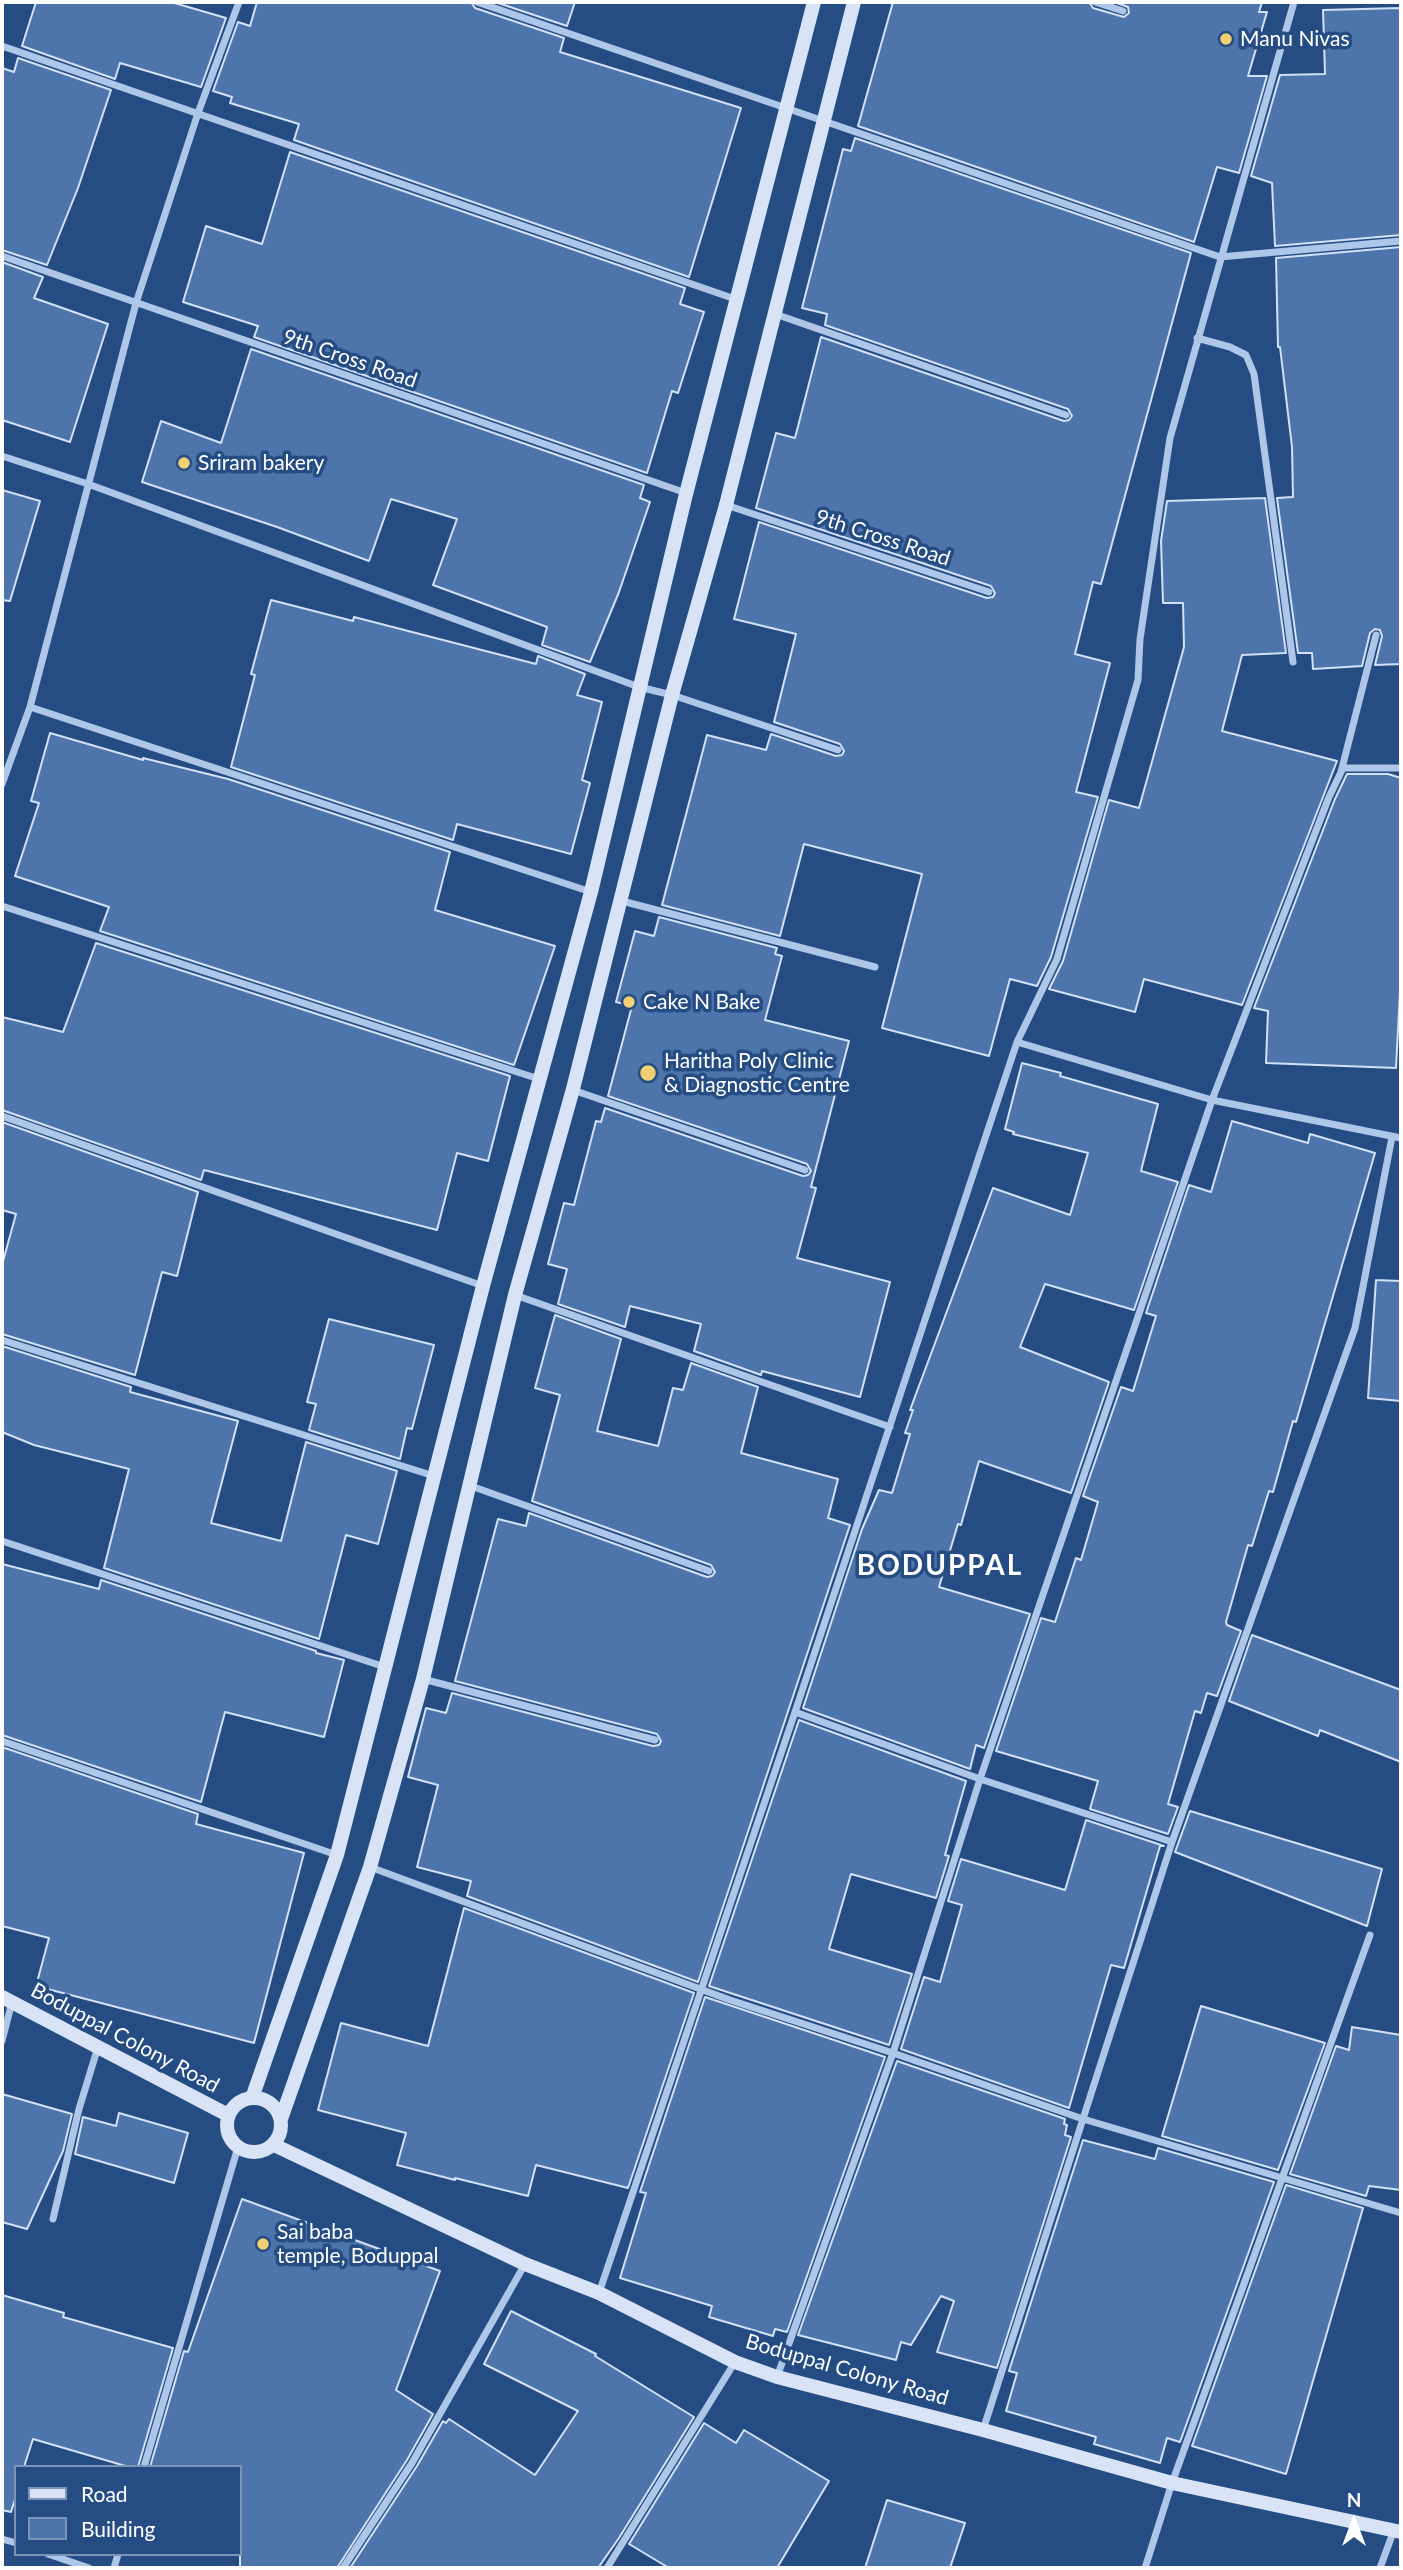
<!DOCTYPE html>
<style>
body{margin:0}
#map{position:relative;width:1403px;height:2570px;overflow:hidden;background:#254c83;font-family:Lato,sans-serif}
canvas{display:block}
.frame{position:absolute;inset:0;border:4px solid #fff;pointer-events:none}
.legend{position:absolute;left:14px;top:2465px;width:228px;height:91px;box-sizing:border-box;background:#254c83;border:2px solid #7c94b5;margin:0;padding:9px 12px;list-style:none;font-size:21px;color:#fff}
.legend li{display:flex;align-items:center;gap:14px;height:35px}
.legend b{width:35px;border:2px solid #7c94b5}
.north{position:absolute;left:1319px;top:2486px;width:70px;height:70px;-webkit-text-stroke:5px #254c83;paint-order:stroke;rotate:0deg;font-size:19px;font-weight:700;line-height:28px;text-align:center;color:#fff}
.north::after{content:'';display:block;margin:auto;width:24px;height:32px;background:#fff;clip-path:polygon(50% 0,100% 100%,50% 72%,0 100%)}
</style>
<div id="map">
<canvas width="1403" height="2570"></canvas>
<div class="frame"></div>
<ul class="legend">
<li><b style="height:9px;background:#d8e4f6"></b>Road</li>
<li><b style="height:19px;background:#4e75ab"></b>Building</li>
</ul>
<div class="north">N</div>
</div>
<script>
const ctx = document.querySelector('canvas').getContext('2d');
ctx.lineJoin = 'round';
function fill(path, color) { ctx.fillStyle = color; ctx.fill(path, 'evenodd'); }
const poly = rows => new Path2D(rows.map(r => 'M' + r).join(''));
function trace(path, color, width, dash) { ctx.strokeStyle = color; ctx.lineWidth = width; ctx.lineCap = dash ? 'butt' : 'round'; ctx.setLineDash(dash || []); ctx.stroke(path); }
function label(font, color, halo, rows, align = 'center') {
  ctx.font = font + ' Lato,sans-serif'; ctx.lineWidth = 7; ctx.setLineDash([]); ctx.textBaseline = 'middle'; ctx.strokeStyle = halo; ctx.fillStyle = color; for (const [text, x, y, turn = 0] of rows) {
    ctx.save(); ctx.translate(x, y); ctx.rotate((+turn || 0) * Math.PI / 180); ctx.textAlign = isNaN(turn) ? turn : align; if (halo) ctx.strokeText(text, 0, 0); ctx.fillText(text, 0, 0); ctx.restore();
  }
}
const building = poly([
 [36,2,171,2,226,18,201,87,120,63,115,79,22,46,36,2],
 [257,2,471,2,475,8,564,38,560,52,741,108,689,277,294,140,299,124,230,103,232,97,213,91,238,22,250,26,257,2],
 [495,2,575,2,567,26,495,2],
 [893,2,1089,2,1093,8,1124,17,1129,13,1128,7,1114,2,1262,2,1259,12,1267,12,1248,76,1267,76,1239,173,1217,167,1194,242,858,126,893,2],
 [1401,8,1401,235,1275,246,1272,183,1251,176,1280,75,1325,74,1323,10,1401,8],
 [18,58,111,90,78,188,47,265,2,250,2,68,14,72,18,58],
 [855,138,1191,253,1101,584,1093,582,1075,654,1110,663,1076,792,1098,797,1051,957,1037,986,1010,979,989,1056,882,1028,922,874,804,844,780,936,662,905,707,735,766,750,771,734,836,756,842,755,844,751,840,744,774,722,796,634,734,619,759,522,987,598,993,597,995,593,991,586,756,508,776,433,795,438,821,337,1064,421,1069,420,1072,416,1068,409,825,325,827,314,802,308,843,149,851,151,855,138],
 [290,152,685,288,680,304,704,312,678,393,672,391,647,473,254,337,258,326,183,302,206,226,262,244,290,152],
 [1401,247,1401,664,1375,665,1382,636,1380,630,1375,629,1370,633,1362,666,1313,669,1312,653,1298,653,1277,498,1293,497,1292,447,1280,347,1278,347,1276,258,1401,247],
 [2,262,43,277,34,298,108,324,70,442,2,420,2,262],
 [251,349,644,485,640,498,650,502,619,592,590,662,542,645,547,627,433,585,457,519,391,499,369,561,277,527,142,482,161,421,221,443,251,349],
 [2,490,40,501,10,601,2,600,2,490],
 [1265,498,1286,653,1242,655,1222,731,1337,761,1242,1005,1144,979,1135,1012,1049,989,1063,961,1109,800,1139,808,1184,647,1183,603,1163,603,1161,541,1167,501,1265,498],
 [271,600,353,621,354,617,536,664,538,656,585,674,577,695,602,702,582,780,590,783,571,854,457,824,453,840,231,767,255,675,251,674,271,600],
 [50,733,143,760,143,758,228,779,450,852,435,910,555,946,514,1065,100,931,109,907,15,876,39,803,31,801,50,733],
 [1347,774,1388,774,1401,778,1401,972,1396,1068,1266,1063,1268,1011,1254,1008,1335,799,1347,774],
 [659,917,777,948,775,954,782,956,765,1020,849,1041,811,1187,816,1188,797,1258,890,1282,860,1397,762,1371,761,1375,694,1351,701,1324,630,1306,625,1327,558,1304,567,1269,548,1264,564,1203,574,1205,596,1121,601,1122,605,1108,803,1176,808,1175,811,1171,807,1164,608,1096,632,1006,616,1002,635,931,654,936,659,917],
 [96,943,510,1076,488,1161,457,1153,437,1230,204,1170,201,1180,2,1110,2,1017,63,1032,96,943],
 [1022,1063,1061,1073,1060,1076,1158,1104,1141,1171,1178,1182,1134,1310,1045,1284,1020,1347,1109,1382,1071,1493,979,1461,961,1525,958,1524,939,1587,1030,1614,984,1748,976,1745,970,1769,803,1708,862,1529,879,1490,892,1493,910,1434,905,1433,913,1410,910,1410,993,1188,1070,1215,1088,1153,1013,1134,1014,1132,1005,1129,1022,1063],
 [1232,1121,1308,1143,1310,1134,1375,1153,1296,1422,1293,1421,1273,1492,1269,1491,1252,1546,1248,1545,1226,1622,1227,1625,1241,1631,1217,1696,1207,1693,1201,1713,1195,1711,1168,1804,1178,1807,1168,1834,1090,1809,1098,1781,996,1751,1041,1618,1055,1622,1076,1558,1081,1560,1098,1502,1083,1496,1121,1387,1133,1391,1156,1316,1146,1313,1189,1185,1211,1192,1232,1121],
 [2,1122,198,1192,177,1276,162,1272,135,1375,2,1334,2,1265,16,1214,2,1210,2,1122],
 [1376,1280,1401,1281,1401,1401,1368,1398,1376,1280],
 [555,1315,621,1339,597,1431,658,1446,673,1388,683,1390,691,1363,758,1387,741,1453,838,1479,828,1518,850,1525,698,1982,467,1896,471,1881,417,1867,438,1785,408,1777,426,1708,446,1713,452,1693,653,1746,659,1745,661,1741,657,1734,455,1681,498,1519,526,1526,529,1513,707,1577,712,1576,715,1572,711,1565,532,1501,560,1395,535,1388,555,1315],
 [329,1319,434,1345,412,1429,407,1428,400,1459,309,1430,316,1404,307,1402,329,1319],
 [2,1346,131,1387,130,1392,238,1421,211,1523,281,1541,306,1442,397,1471,378,1544,346,1535,319,1639,104,1568,129,1469,34,1445,2,1432,2,1346],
 [2,1564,99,1589,101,1580,316,1651,316,1653,344,1660,324,1737,225,1712,201,1802,2,1735,2,1564],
 [1252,1635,1401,1690,1401,1762,1320,1730,1318,1736,1229,1701,1252,1635],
 [799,1720,966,1781,945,1855,949,1856,936,1898,851,1874,829,1949,912,1974,889,2045,709,1986,799,1720],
 [2,1747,198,1814,196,1824,304,1853,254,2043,36,1986,49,1938,2,1926,2,1747],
 [1190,1811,1382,1869,1367,1926,1175,1852,1190,1811],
 [1086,1820,1164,1846,1160,1846,1124,1968,1111,1965,1069,2108,901,2049,924,1977,940,1982,962,1905,948,1901,961,1859,1065,1890,1086,1820],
 [464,1908,694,1993,628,2188,536,2165,528,2196,455,2178,455,2180,397,2165,406,2133,318,2110,341,2023,428,2046,464,1908],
 [705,1997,885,2057,787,2332,775,2329,773,2336,709,2317,712,2306,620,2278,646,2193,640,2192,705,1997],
 [1201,2006,1325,2043,1278,2170,1162,2136,1201,2006],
 [1352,2027,1401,2035,1401,2190,1369,2186,1366,2196,1290,2174,1336,2046,1349,2050,1352,2027],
 [897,2061,1065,2119,1064,2124,1067,2125,1065,2135,1071,2137,997,2368,937,2352,954,2301,941,2296,911,2345,901,2342,896,2360,798,2335,897,2061],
 [2,2094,72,2114,63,2151,27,2229,2,2222,2,2094],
 [119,2113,188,2133,174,2183,75,2154,83,2117,116,2126,119,2113],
 [1083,2140,1155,2159,1158,2148,1274,2182,1180,2442,1167,2438,1160,2463,1094,2444,1096,2437,1006,2411,1017,2373,1009,2371,1083,2140],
 [1286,2185,1363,2208,1286,2474,1192,2446,1286,2185],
 [242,2199,440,2271,396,2390,433,2414,407,2460,337,2568,240,2568,240,2467,150,2467,184,2351,188,2352,242,2199],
 [2,2295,64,2313,63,2317,173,2348,138,2467,129,2467,33,2439,24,2467,16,2467,16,2496,11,2512,2,2510,2,2295],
 [511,2311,596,2354,595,2356,694,2417,619,2538,598,2568,350,2568,417,2466,443,2421,446,2423,449,2419,535,2475,578,2411,484,2364,511,2311],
 [704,2423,736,2443,744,2430,829,2481,777,2568,669,2568,629,2544,704,2423],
 [887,2500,965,2523,950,2568,865,2568,887,2500]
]);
fill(building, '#4e75ab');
trace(building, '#d2e1f6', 2);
trace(poly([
 [477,2,1220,257,1401,241],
 [1095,2,1123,11],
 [2,46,738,300],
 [2,256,686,493],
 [775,314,1066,415],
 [1197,338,1230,347,1246,355,1254,374,1293,662],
 [2,456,88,484,639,687,672,695,838,750],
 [726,505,989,592],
 [30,707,591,892],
 [1341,772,1376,635],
 [2,784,30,707,136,303,198,113,239,2],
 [622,901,875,967],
 [2,906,539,1079],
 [1017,1042,1212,1100,1401,1138],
 [573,1090,805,1170],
 [2,1116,483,1286],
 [515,1295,890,1427],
 [2,1340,434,1476],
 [471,1486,709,1571],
 [2,1541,385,1667],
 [423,1679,655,1740],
 [795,1712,980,1779,1172,1842],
 [2,1741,337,1855],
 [370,1867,730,2000,893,2053,1083,2119,1401,2213],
 [2,2041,12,2002],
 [53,2219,79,2109,98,2047],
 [599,2293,795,1712,1017,1042,1057,959,1138,680,1140,639,1170,438,1294,2],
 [777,2377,893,2053,980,1779,1212,1100,1329,797,1343,768,1401,768],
 [983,2430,1172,1842,1355,1328,1392,1137],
 [144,2467,238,2147],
 [2,2539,16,2543],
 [48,2554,89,2568],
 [114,2568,118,2554],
 [343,2568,412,2463,525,2264],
 [607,2568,735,2362],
 [1145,2568,1172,2483,1370,1935],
 [1380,2568,1394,2530]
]), '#aec6e7', 7);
trace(poly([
 [2,1997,228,2115],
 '227 2125a27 27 0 1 1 54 0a27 27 0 1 1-54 0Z',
 [252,2098,337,1855,483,1286,591,892,686,494,814,2],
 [281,2119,370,1867,423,1679,515,1295,573,1089,672,695,726,505,854,2],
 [274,2145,525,2264,599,2293,735,2362,777,2377,983,2430,1172,2483,1401,2532]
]), '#d8e4f6', 14);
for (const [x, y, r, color] of [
 [1226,39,7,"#f1d073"],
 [184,463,7,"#f1d073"],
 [629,1002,7,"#f1d073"],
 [648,1073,9,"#f1d073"],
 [263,2244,7,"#f1d073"]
]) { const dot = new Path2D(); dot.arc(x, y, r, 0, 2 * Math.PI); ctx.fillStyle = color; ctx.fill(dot); trace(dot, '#254c83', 2.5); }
label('21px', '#fff', '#254c83', [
 ["Manu Nivas",1240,39],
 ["Sriram bakery",198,463],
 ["Cake N Bake",643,1002],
 ["Haritha Poly Clinic",664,1061],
 ["& Diagnostic Centre",664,1085],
 ["Sai baba",277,2232],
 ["temple, Boduppal",277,2256]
], 'left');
label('21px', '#fff', '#254c83', [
 ["9th Cross Road",350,359,19],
 ["9th Cross Road",883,538,18],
 ["Boduppal Colony Road",125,2038,28],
 ["Boduppal Colony Road",847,2370,16]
]);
ctx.letterSpacing = '2px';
label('bold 28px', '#fff', '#254c83', [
 ["BODUPPAL",940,1566]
]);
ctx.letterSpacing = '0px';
</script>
